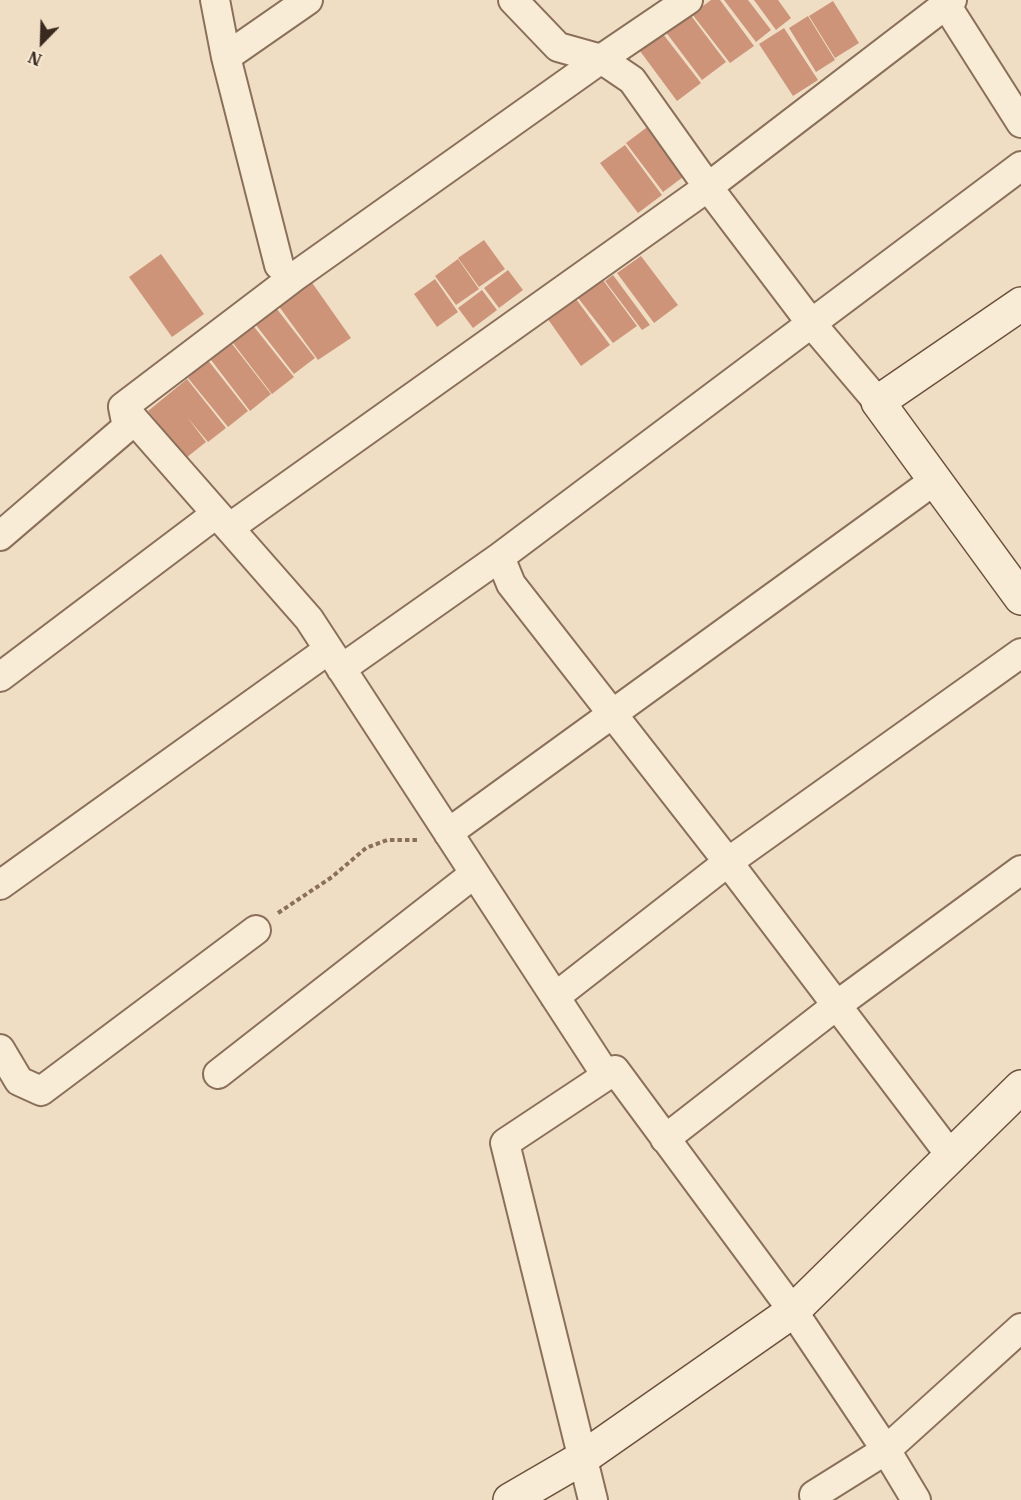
<!DOCTYPE html>
<style>
body{margin:0}
#map{position:relative;width:1021px;height:1500px;overflow:hidden;background:#efdec4;font-family:"IBM Plex Serif",serif}
canvas{display:block}
.north{position:absolute;left:12px;top:12px;width:60px;height:60px;-webkit-text-stroke:4px #f6e9d3;paint-order:stroke;rotate:203deg;font-size:16px;font-weight:700;line-height:24px;text-align:center;color:#39291e}
.north::after{content:'';display:block;margin:auto;width:21px;height:27px;background:#39291e;clip-path:polygon(50% 0,100% 100%,50% 72%,0 100%)}
</style>
<div id="map">
<canvas width="1021" height="1500"></canvas>
<div class="north">N</div>
</div>
<script>
const ctx = document.querySelector('canvas').getContext('2d');
ctx.lineJoin = 'round';
function fill(path, color) { ctx.fillStyle = color; ctx.fill(path, 'evenodd'); }
const poly = rows => new Path2D(rows.map(r => 'M' + r).join(''));
function trace(path, color, width, dash) { ctx.strokeStyle = color; ctx.lineWidth = width; ctx.lineCap = dash ? 'butt' : 'round'; ctx.setLineDash(dash || []); ctx.stroke(path); }
fill(poly([
 [711,0,720,0,754,46,730,63,692,14],
 [724,0,748,0,771,30,756,42],
 [754,0,778,0,791,18,776,30],
 [833,1,859,43,835,58,809,16],
 [689,13,726,62,702,80,665,31],
 [808,16,835,60,816,72,789,28],
 [784,28,818,80,793,96,759,44],
 [663,34,701,83,677,101,640,51],
 [650,125,687,174,663,192,626,143],
 [625,145,662,195,638,213,600,163],
 [484,240,505,269,479,287,458,258],
 [161,254,204,314,172,337,129,277],
 [641,256,678,305,654,323,617,273],
 [458,259,479,289,456,305,435,276],
 [508,270,523,290,499,308,484,288],
 [613,275,650,325,642,330,605,281],
 [600,276,637,326,613,343,575,294],
 [308,277,351,338,318,360,275,301],
 [435,279,458,312,437,327,414,294],
 [482,290,497,310,473,328,458,308],
 [573,295,610,345,581,366,545,315],
 [273,304,315,358,294,374,252,320],
 [251,323,294,377,272,394,230,339],
 [229,340,271,394,250,411,208,356],
 [207,359,248,411,228,427,188,378],
 [187,379,226,428,208,442,187,417,206,442,186,458,148,411]
]), '#cd9479');
const street = poly([
 [215,0,226,57,279,265],
 [513,0,558,47,601,59,688,0],
 [943,0,1021,123],
 [226,57,308,0],
 [123,407,309,619,606,1075],
 [229,528,708,187,952,0],
 [0,536,127,427,123,407,294,277,601,59,632,80,708,187,811,323,878,402],
 [500,557,511,584,728,862,951,1156],
 [341,669,500,557,1021,166],
 [0,677,216,514],
 [448,833,935,480],
 [0,885,328,650],
 [555,997,728,862,1021,653],
 [0,1049,19,1081,41,1091,256,930],
 [218,1074,474,874],
 [665,1139,837,1005,1021,870],
 [814,1495,886,1450,916,1500],
 [593,1500,505,1143,615,1070,793,1311,886,1450,1021,1328]
]);
const secondary = poly([
 [1021,304,878,402,1021,598],
 [510,1500,584,1457,793,1311,1021,1087]
]);
trace(street, '#8a6f5a', 32);
trace(secondary, '#6b503d', 36);
trace(poly([
 [278,913,332,877,366,848,387,840,418,840]
]), '#8a6f5a', 4, [4.5, 3]);
trace(street, '#f9ecd7', 28);
trace(secondary, '#f9ecd7', 33);
</script>
